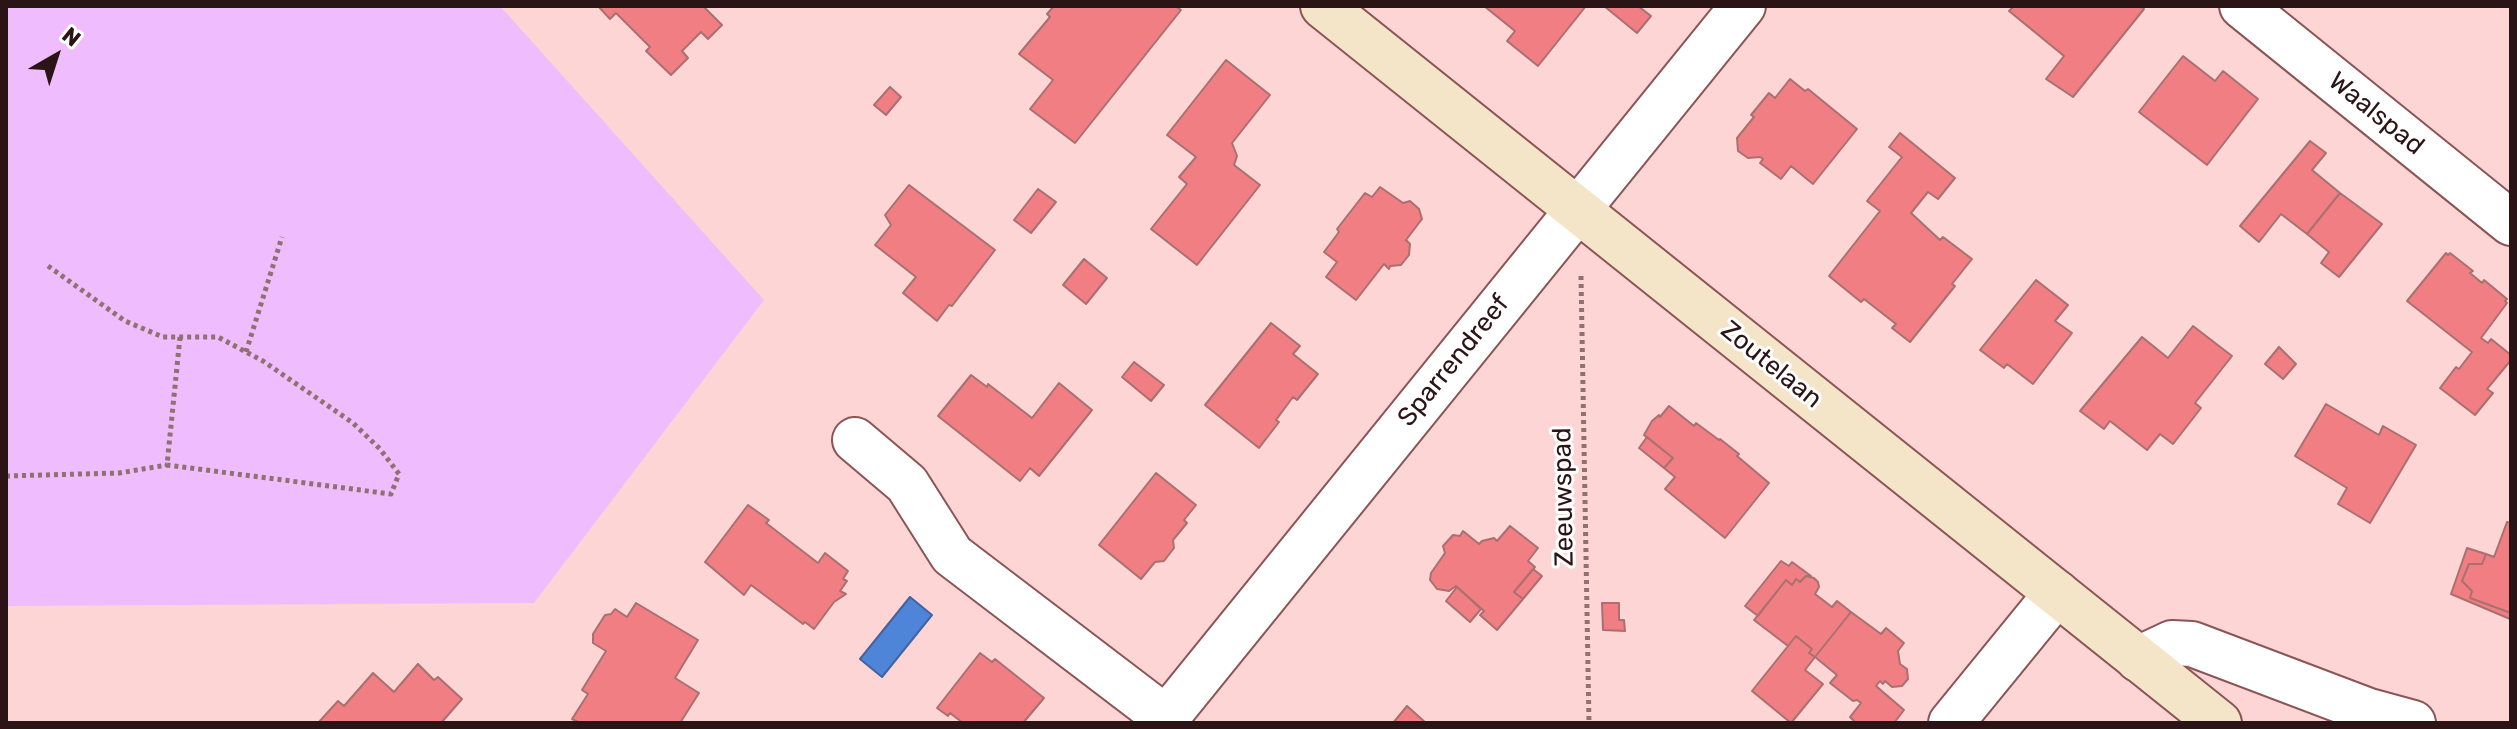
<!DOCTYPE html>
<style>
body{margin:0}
#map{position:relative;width:2517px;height:729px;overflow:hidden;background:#fdd5d5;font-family:Rubik,sans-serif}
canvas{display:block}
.frame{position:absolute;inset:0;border:8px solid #2b1415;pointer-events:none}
.north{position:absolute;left:16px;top:16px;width:80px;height:80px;-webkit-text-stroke:6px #fff;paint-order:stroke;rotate:39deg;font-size:22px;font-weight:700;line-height:32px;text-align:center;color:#2b1415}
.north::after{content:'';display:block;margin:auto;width:28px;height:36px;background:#2b1415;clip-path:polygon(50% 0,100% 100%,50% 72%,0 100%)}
</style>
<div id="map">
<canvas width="2517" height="729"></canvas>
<div class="frame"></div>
<div class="north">N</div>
</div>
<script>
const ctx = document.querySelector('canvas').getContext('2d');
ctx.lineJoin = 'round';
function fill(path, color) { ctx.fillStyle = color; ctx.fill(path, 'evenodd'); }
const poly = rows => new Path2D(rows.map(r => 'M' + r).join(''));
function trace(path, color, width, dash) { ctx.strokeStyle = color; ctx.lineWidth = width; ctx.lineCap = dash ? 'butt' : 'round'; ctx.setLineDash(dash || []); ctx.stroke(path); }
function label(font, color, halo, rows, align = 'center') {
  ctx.font = font + ' Rubik,sans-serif'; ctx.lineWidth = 6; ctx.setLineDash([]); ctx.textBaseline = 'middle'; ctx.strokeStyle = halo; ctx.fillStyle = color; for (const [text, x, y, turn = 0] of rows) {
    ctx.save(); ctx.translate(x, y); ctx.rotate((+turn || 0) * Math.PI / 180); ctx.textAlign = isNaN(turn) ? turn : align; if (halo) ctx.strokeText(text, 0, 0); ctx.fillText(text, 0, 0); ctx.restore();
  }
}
fill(poly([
 [6,6,500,6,764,300,534,603,6,606]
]), '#efbcfd');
const water = poly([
 [910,597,932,615,882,677,860,659,910,597]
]);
fill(water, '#4f85d9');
trace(water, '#44639e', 2);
const building = poly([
 [598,6,703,6,722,25,708,39,701,32,682,51,688,58,671,75,646,51,650,47,616,13,610,19,598,6],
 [1054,6,1175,6,1181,10,1075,143,1030,109,1053,80,1019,54,1050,17,1047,14,1054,6],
 [1484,6,1586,6,1538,66,1507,41,1515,31,1484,6],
 [1604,6,1638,6,1651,16,1637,33,1604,6],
 [2014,6,2140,6,2144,9,2073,97,2046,79,2064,56,2009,11,2014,6],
 [2183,56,2215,81,2223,71,2258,99,2207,165,2139,112,2183,56],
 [1226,60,1270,95,1232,143,1237,156,1234,165,1260,185,1197,265,1151,229,1187,184,1179,177,1196,157,1167,135,1226,60],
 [1790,79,1805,91,1808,89,1857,129,1813,184,1791,166,1781,179,1760,163,1763,159,1760,157,1748,158,1738,151,1737,138,1754,117,1751,115,1769,93,1775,98,1790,79],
 [890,87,901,97,886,115,874,105,890,87],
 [1900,133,1955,178,1938,199,1928,192,1911,213,1940,240,1943,237,1972,259,1952,284,1955,286,1910,342,1892,328,1896,324,1864,299,1861,302,1829,276,1880,211,1867,201,1902,157,1889,147,1900,133],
 [2310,141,2326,153,2312,170,2340,193,2307,234,2281,214,2259,242,2240,226,2310,141],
 [909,185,995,250,952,306,949,305,937,321,903,293,916,277,875,245,891,225,885,215,909,185],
 [1380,187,1403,203,1410,201,1419,209,1422,219,1406,240,1410,244,1409,255,1401,265,1390,266,1389,269,1384,264,1356,300,1326,277,1337,262,1324,252,1339,232,1337,229,1365,193,1372,197,1380,187],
 [1038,189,1056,202,1031,233,1014,220,1038,189],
 [2340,193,2382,224,2339,277,2321,263,2329,252,2307,234,2340,193],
 [2446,253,2448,255,2450,253,2473,271,2470,273,2482,283,2484,280,2507,299,2505,301,2507,303,2481,338,2488,343,2491,339,2511,355,2511,360,2487,389,2493,393,2475,415,2440,388,2456,367,2459,369,2472,352,2407,301,2446,253],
 [1084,259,1107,278,1086,304,1063,285,1084,259],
 [2036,280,2068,305,2055,321,2072,333,2033,384,2007,364,2004,368,1980,350,2036,280],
 [1271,323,1300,346,1293,354,1318,374,1297,400,1293,397,1276,420,1279,422,1259,448,1205,405,1271,323],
 [2193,326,2232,356,2195,403,2201,408,2173,444,2160,434,2147,450,2110,421,2104,429,2080,411,2142,337,2168,358,2193,326],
 [2279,347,2296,364,2283,379,2265,364,2279,347],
 [1134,362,1164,385,1151,401,1122,377,1134,362],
 [971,375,987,387,988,384,1032,418,1059,383,1092,410,1039,476,1030,468,1020,481,938,416,971,375],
 [2326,404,2379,435,2383,426,2416,445,2370,523,2338,504,2347,488,2295,456,2326,404],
 [1669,406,1694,426,1696,423,1719,440,1720,439,1739,454,1737,456,1769,483,1725,538,1665,489,1675,477,1664,468,1673,458,1644,435,1652,421,1659,415,1660,417,1669,406],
 [1647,437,1673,458,1664,468,1639,448,1647,437],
 [1156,473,1196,505,1184,520,1187,523,1173,540,1174,548,1164,561,1155,562,1141,579,1099,545,1156,473],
 [748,505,769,520,766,523,818,563,825,553,848,571,843,579,847,581,840,591,846,594,834,602,814,629,805,622,803,624,751,585,744,595,705,562,748,505],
 [2507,522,2511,523,2511,613,2470,598,2472,591,2462,581,2469,564,2482,564,2486,554,2494,557,2507,522],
 [1510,526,1538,548,1528,561,1535,567,1514,592,1523,599,1497,630,1480,615,1484,611,1456,586,1449,591,1437,589,1430,580,1431,573,1445,553,1443,546,1453,535,1460,536,1463,531,1479,544,1482,541,1494,538,1497,541,1510,526],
 [2467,548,2486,554,2482,564,2469,564,2462,581,2472,591,2470,598,2511,613,2510,619,2451,594,2467,548],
 [1781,561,1789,566,1792,562,1811,576,1806,576,1800,582,1796,579,1792,585,1786,580,1758,616,1745,606,1781,561],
 [1533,569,1542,576,1523,599,1514,592,1533,569],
 [1806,576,1814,578,1818,582,1819,587,1815,594,1832,607,1837,601,1851,612,1815,657,1809,653,1812,649,1796,636,1788,646,1754,620,1786,580,1792,585,1796,579,1800,582,1806,576],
 [1457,587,1481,609,1470,622,1446,601,1457,587],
 [636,603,698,640,675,678,699,693,680,723,580,723,572,719,588,694,582,690,606,651,593,643,593,634,605,615,611,614,615,609,627,617,636,603],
 [1602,603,1619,603,1619,620,1624,620,1625,631,1603,630,1602,603],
 [1851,612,1881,634,1886,628,1904,643,1898,651,1900,664,1907,669,1908,679,1902,686,1892,687,1885,681,1883,684,1880,681,1876,686,1904,710,1894,723,1856,723,1850,717,1861,703,1857,700,1853,701,1830,683,1837,675,1815,657,1851,612],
 [1796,636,1812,649,1809,653,1815,657,1805,670,1823,684,1791,723,1752,691,1796,636],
 [980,653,992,662,995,659,1044,698,1023,723,963,723,950,713,948,716,937,708,980,653],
 [418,664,434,680,438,677,462,699,441,723,318,723,338,701,344,706,373,673,394,692,418,664],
 [1407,706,1426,723,1393,723,1407,706]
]);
fill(building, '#f07e82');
trace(building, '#aa7070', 2);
const street = poly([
 [2242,6,2511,223],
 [855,440,907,484,952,555,1166,718],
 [2138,659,2172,643,2192,644,2369,711,2413,723],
 [1162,723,1743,6],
 [1951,723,2057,593]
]);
const secondary = poly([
 [1323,6,2219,723]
]);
trace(street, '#8b5455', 48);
trace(secondary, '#8b5455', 48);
trace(poly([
 [48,266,125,321,163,337,218,337,263,361,353,423,380,449,399,474,391,494,167,465,180,337],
 [1581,276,1589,723],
 [246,352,282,237],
 [6,476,119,473,167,465]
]), '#907172', 5, [4, 4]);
trace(street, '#fff', 44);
trace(secondary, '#f5e5c8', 44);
label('26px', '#2b1415', '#fff', [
 ["Waalspad",2376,114,39],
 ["Sparrendreef",1454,361,-51],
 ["Zoutelaan",1771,365,39],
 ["Zeeuwspad",1564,497,-91]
]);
</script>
